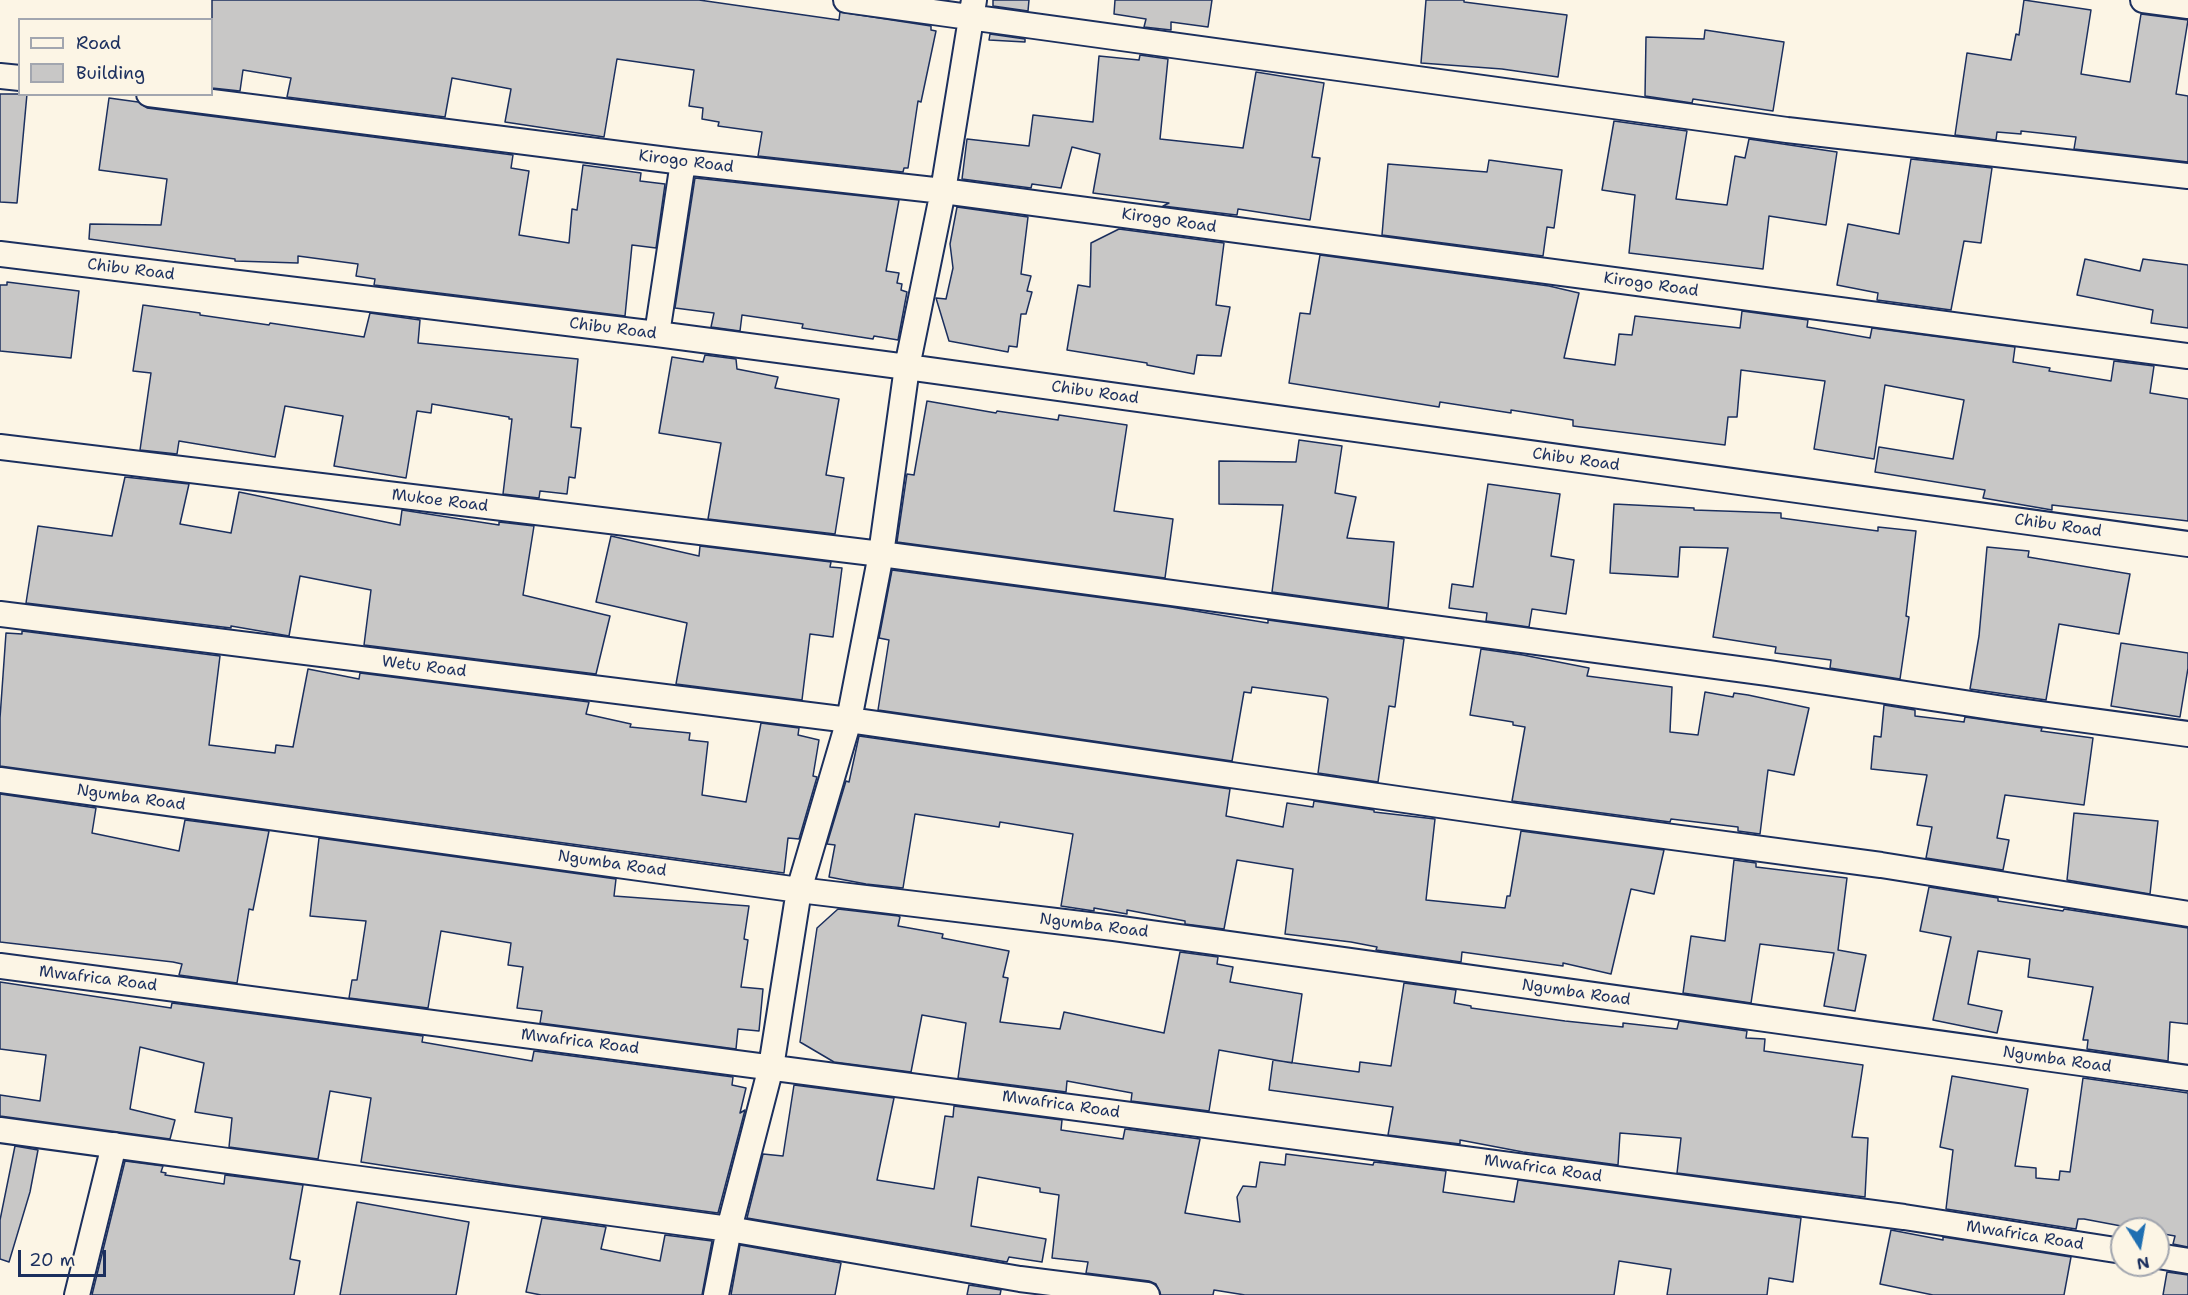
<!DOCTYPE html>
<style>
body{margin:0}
#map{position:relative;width:2188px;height:1295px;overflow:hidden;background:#fcf5e5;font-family:"Shantell Sans",sans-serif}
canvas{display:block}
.legend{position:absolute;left:18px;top:18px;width:195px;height:78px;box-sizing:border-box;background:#fcf5e5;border:2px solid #a2a6af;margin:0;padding:8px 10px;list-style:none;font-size:18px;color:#1b2f5e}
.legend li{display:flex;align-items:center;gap:12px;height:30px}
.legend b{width:30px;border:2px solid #a2a6af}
.north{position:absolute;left:2110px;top:1217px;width:60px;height:60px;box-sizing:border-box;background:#fcf5e5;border:2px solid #a2a6af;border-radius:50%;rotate:169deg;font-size:16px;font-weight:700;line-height:24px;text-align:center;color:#1b2f5e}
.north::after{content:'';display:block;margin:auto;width:21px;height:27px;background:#1f6fb2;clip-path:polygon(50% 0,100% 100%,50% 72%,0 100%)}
.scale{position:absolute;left:18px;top:1250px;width:88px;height:27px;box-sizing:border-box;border:3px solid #1b2f5e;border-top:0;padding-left:8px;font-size:18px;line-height:21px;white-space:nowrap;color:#1b2f5e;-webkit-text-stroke:4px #fcf5e5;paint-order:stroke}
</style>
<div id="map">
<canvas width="2188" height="1295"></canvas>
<ul class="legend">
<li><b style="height:8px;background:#fcf5e5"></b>Road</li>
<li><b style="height:16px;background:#c8c7c6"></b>Building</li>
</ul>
<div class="north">N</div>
<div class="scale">20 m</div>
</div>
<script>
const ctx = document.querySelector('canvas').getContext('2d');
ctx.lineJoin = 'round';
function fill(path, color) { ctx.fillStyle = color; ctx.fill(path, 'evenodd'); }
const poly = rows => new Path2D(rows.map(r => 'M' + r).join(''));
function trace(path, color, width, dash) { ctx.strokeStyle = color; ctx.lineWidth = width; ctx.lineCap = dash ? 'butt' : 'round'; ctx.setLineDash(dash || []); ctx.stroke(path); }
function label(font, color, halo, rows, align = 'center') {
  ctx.font = font + ' "Shantell Sans",sans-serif'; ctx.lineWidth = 4.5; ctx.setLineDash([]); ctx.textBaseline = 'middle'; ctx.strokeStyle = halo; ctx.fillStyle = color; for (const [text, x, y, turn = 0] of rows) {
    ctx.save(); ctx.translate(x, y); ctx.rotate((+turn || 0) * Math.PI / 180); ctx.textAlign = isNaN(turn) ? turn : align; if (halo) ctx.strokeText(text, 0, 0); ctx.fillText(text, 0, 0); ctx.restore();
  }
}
const building = poly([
 [212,0,699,0,839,20,840,12,931,26,931,30,936,31,921,102,918,101,908,168,904,168,903,172,758,156,762,132,718,126,719,122,702,119,703,108,689,106,694,70,617,59,604,137,505,122,511,89,452,78,445,117,287,97,291,78,243,70,240,91,212,88,212,0],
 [993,0,1029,0,1028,11,993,6,993,0],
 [1115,0,1212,0,1208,27,1171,22,1171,30,1144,27,1146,19,1114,14,1115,0],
 [1426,0,1464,0,1464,2,1567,15,1558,77,1502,69,1421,63,1426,0],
 [2024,0,2091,10,2081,74,2130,82,2141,14,2188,20,2176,94,2188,96,2188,162,2074,149,2076,137,2021,131,2021,134,1997,132,1996,140,1955,135,1967,53,2011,60,2016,34,2019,35,2024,0],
 [1705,30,1784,42,1773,111,1693,99,1692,103,1645,96,1646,37,1704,39,1705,30],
 [990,34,1025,39,1025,42,989,40,990,34],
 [1140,55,1168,59,1160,139,1243,148,1256,72,1324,83,1312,157,1320,158,1310,220,1238,209,1237,215,1228,214,1163,206,1169,203,1093,193,1100,154,1072,147,1061,188,1032,184,1031,188,962,179,967,139,1029,146,1033,115,1093,122,1099,56,1139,60,1140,55],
 [0,94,27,94,17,203,0,202,0,94],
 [109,98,138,102,147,108,513,155,511,168,529,171,519,235,569,243,572,209,577,210,583,165,641,173,640,181,665,184,656,248,632,245,625,316,374,285,375,279,356,276,358,264,298,256,298,263,235,261,235,259,89,239,90,224,161,225,167,179,99,170,109,98],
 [1614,121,1687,131,1676,199,1727,205,1735,156,1745,158,1749,139,1837,152,1826,225,1769,216,1763,269,1629,253,1635,195,1602,190,1614,121],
 [1911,159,1992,168,1981,243,1964,241,1951,310,1877,300,1878,293,1837,285,1848,224,1899,234,1911,159],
 [1489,160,1562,170,1554,228,1547,227,1543,256,1382,235,1388,164,1487,172,1489,160],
 [695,178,899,200,886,271,899,273,897,283,902,284,901,290,907,292,898,340,874,336,873,339,802,328,803,324,742,315,740,331,711,327,714,313,675,308,695,178],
 [957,207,1028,217,1021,274,1031,276,1027,291,1032,292,1026,314,1021,314,1017,347,1009,346,1008,352,949,341,936,298,946,299,953,268,950,244,957,207],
 [1119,229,1224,243,1216,305,1230,307,1221,356,1197,355,1194,374,1147,365,1147,363,1067,350,1078,285,1090,287,1091,243,1119,229],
 [1320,255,1549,286,1579,293,1564,358,1615,365,1619,334,1632,335,1635,316,1740,328,1742,311,1808,320,1807,327,1870,338,1872,328,2015,347,2013,362,2050,368,2049,371,2111,381,2114,361,2154,366,2150,393,2188,399,2188,521,2052,505,2052,510,1983,498,1985,490,1875,472,1879,447,1953,459,1964,400,1885,385,1874,459,1814,449,1825,381,1741,370,1737,417,1728,417,1725,445,1573,426,1573,420,1511,410,1511,413,1440,402,1439,407,1289,383,1300,313,1310,314,1320,255],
 [2085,259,2140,271,2143,259,2188,265,2188,328,2151,323,2153,310,2077,295,2085,259],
 [7,282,79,291,71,358,0,351,0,285,7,285,7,282],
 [143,305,200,313,200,315,269,325,270,323,364,337,370,313,420,320,418,343,578,359,571,427,581,428,575,478,569,477,567,494,540,491,539,498,503,494,512,419,509,419,509,417,432,404,431,413,417,411,406,478,334,466,343,416,285,406,275,457,179,441,177,454,140,450,151,373,133,371,143,305],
 [705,355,736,359,737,369,778,377,775,388,839,399,826,475,844,478,835,534,708,519,721,443,659,433,672,357,703,362,705,355],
 [927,401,996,413,997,411,1058,420,1059,415,1127,425,1114,511,1173,519,1165,578,897,542,907,474,914,475,927,401],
 [1299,440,1342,446,1335,493,1356,497,1347,538,1394,542,1388,608,1272,592,1283,505,1219,504,1219,461,1296,462,1299,440],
 [125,477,189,484,180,524,231,533,239,492,400,525,402,510,499,525,499,522,534,526,523,595,610,616,596,674,364,645,371,590,300,576,289,636,231,626,231,628,26,603,38,526,112,536,125,477],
 [1488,484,1560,494,1551,556,1574,560,1566,614,1532,609,1529,627,1486,621,1487,613,1449,608,1452,584,1473,587,1488,484],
 [1614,504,1694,508,1694,510,1781,513,1781,518,1878,531,1878,527,1916,531,1906,616,1909,617,1900,679,1830,668,1831,660,1775,653,1776,647,1713,637,1728,548,1680,547,1678,577,1610,573,1614,504],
 [611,536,699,556,700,546,831,562,830,567,842,568,833,637,810,634,802,700,676,684,687,623,596,602,611,536],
 [1987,547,2029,551,2028,557,2130,574,2119,634,2059,624,2046,700,1970,689,1979,636,1987,547],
 [892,570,1171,607,1268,623,1268,620,1404,639,1395,707,1389,706,1378,782,1318,773,1328,699,1326,697,1252,687,1251,693,1244,692,1232,761,878,710,889,640,879,638,892,570],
 [22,631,220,656,209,745,275,753,276,745,293,747,308,669,359,679,360,673,589,702,586,714,631,724,630,727,690,733,689,740,708,742,702,795,746,802,761,723,799,728,798,735,819,740,813,776,817,777,799,839,788,838,784,873,0,766,0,718,6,633,22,634,22,631],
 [2121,643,2188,653,2188,668,2180,717,2111,706,2121,643],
 [1481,649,1523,655,1589,668,1587,676,1672,687,1670,732,1698,735,1705,692,1733,697,1734,693,1748,695,1809,708,1794,775,1768,770,1760,834,1738,831,1738,827,1671,819,1670,822,1512,801,1525,727,1513,725,1513,722,1470,715,1481,649],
 [1884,705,1915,710,1915,716,1964,722,1965,717,2042,728,2041,731,2093,738,2084,805,2005,795,1997,838,2009,840,2003,870,1926,858,1932,827,1917,825,1927,775,1871,769,1874,736,1881,737,1884,705],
 [859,736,1230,789,1226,816,1283,827,1287,803,1313,807,1314,801,1374,810,1374,812,1435,819,1426,900,1505,908,1507,896,1510,896,1521,831,1664,850,1654,894,1631,889,1611,974,1563,963,1563,966,1462,952,1461,962,1376,950,1377,947,1351,942,1285,934,1293,869,1237,860,1224,929,1185,924,1185,921,1127,910,1127,914,1094,908,1094,911,1061,906,1073,834,1000,822,999,827,915,814,903,888,866,884,829,877,835,845,827,844,846,781,849,782,859,736],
 [0,794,96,808,92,833,179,851,185,820,269,831,253,910,249,909,237,983,179,975,182,964,173,962,0,942,0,794],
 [2074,813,2158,821,2150,894,2067,880,2074,813],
 [319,838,616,879,614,896,749,906,744,939,748,940,741,987,763,989,759,1031,738,1029,736,1049,540,1023,542,1011,517,1008,523,967,508,965,511,943,441,931,428,1008,349,998,352,980,357,980,366,921,310,916,319,838],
 [1734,860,1756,863,1756,867,1847,878,1838,950,1866,955,1855,1011,1824,1006,1834,953,1760,944,1751,1003,1683,993,1691,936,1725,941,1734,860],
 [1929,887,1998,898,1998,901,2063,911,2064,909,2188,928,2188,1024,2170,1022,2168,1061,2087,1049,2088,1040,2083,1040,2093,987,2028,977,2030,959,1978,951,1968,1004,2002,1011,1997,1033,1933,1020,1951,937,1920,931,1929,887],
 [838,909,898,916,900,917,898,926,943,934,942,938,1009,951,1003,977,1008,978,1000,1022,1060,1029,1064,1012,1164,1033,1180,952,1218,957,1217,964,1233,967,1230,982,1302,994,1292,1063,1219,1050,1209,1111,1131,1101,1132,1093,1067,1081,1066,1092,958,1078,966,1023,922,1015,911,1072,834,1062,800,1042,817,928,838,909],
 [0,982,171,1008,172,1003,423,1036,422,1042,532,1061,534,1051,733,1077,732,1085,746,1088,740,1113,745,1110,718,1213,510,1185,361,1162,371,1098,330,1091,318,1159,229,1147,232,1118,195,1112,204,1063,140,1047,130,1109,175,1120,170,1139,0,1116,0,1095,40,1101,46,1055,0,1049,0,982],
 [1404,983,1456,990,1454,1003,1471,1006,1471,1008,1565,1021,1623,1027,1623,1023,1677,1029,1679,1021,1747,1031,1746,1038,1765,1039,1764,1051,1863,1065,1852,1137,1868,1138,1865,1197,1677,1173,1681,1138,1620,1133,1618,1165,1523,1152,1460,1140,1460,1144,1388,1135,1393,1107,1269,1090,1273,1060,1359,1072,1360,1062,1391,1066,1404,983],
 [1952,1076,2028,1089,2015,1166,2036,1168,2036,1178,2059,1180,2060,1171,2070,1172,2083,1078,2188,1093,2188,1247,2173,1244,2175,1236,2158,1233,2158,1229,2137,1229,2084,1219,2078,1219,2076,1229,1946,1209,1953,1150,1940,1147,1952,1076],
 [794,1085,894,1098,877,1180,934,1189,945,1116,953,1117,954,1106,1062,1120,1061,1130,1123,1139,1125,1129,1200,1139,1185,1213,1240,1222,1237,1197,1243,1186,1256,1187,1260,1162,1285,1165,1286,1154,1373,1165,1374,1162,1383,1163,1446,1171,1443,1192,1514,1202,1518,1180,1801,1218,1793,1282,1769,1278,1767,1295,1667,1295,1671,1269,1619,1261,1614,1295,1245,1295,1214,1290,1213,1295,1161,1295,1156,1284,1149,1281,1086,1273,1088,1262,1052,1258,1059,1195,1040,1192,1040,1188,978,1177,971,1226,1046,1239,1042,1262,1009,1257,1007,1262,747,1218,763,1154,783,1156,794,1085],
 [15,1146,38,1150,30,1192,9,1262,0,1259,0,1220,15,1146],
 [125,1161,163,1166,161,1172,166,1173,165,1175,224,1184,225,1175,303,1185,290,1259,300,1261,294,1295,92,1295,125,1161],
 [357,1202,469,1222,456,1295,340,1295,357,1202],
 [542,1218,606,1227,601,1249,660,1261,665,1235,712,1241,702,1295,541,1295,526,1292,542,1218],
 [1891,1230,1943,1240,1943,1237,2071,1257,2064,1295,1933,1295,1880,1284,1891,1230],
 [740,1245,841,1263,835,1295,731,1295,740,1245],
 [2167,1272,2188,1275,2188,1295,2163,1295,2167,1272],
 [969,1285,1001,1290,1000,1295,967,1295,969,1285]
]);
fill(building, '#c8c7c6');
trace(building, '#1b2f5e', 1.5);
const minor = poly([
 [846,0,1787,130,2188,176],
 [2143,0,2188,6],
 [0,76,20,78],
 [149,94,683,162,943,191,2188,356],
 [0,254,657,334,907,367,2188,544],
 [657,334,683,162],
 [0,447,881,554,1768,673,2004,709,2188,734],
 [0,614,849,720,1516,816,1881,865,2188,914],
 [0,780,799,890,1114,928,2188,1078],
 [0,966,1904,1217,2122,1251],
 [0,1130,729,1229,1020,1279,1147,1295],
 [2158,1256,2188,1261],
 [77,1295,114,1145],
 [716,1295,729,1229,771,1067,799,890,849,720,881,554,907,367,943,191,974,0]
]);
trace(minor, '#1b2f5e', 28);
trace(minor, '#fcf5e5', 24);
label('16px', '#1b2f5e', '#fcf5e5', [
 ["Kirogo Road",686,162,7],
 ["Kirogo Road",1169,221,8],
 ["Chibu Road",131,270,7],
 ["Kirogo Road",1651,285,8],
 ["Chibu Road",613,329,7],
 ["Chibu Road",1095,393,8],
 ["Chibu Road",1576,460,8],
 ["Mukoe Road",440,501,7],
 ["Chibu Road",2058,526,8],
 ["Wetu Road",424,667,7],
 ["Ngumba Road",131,798,8],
 ["Ngumba Road",612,864,8],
 ["Ngumba Road",1094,926,7],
 ["Mwafrica Road",98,979,7],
 ["Ngumba Road",1576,993,8],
 ["Mwafrica Road",580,1042,7],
 ["Ngumba Road",2057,1060,8],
 ["Mwafrica Road",1061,1105,8],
 ["Mwafrica Road",1543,1169,8],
 ["Mwafrica Road",2025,1236,9]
]);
</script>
